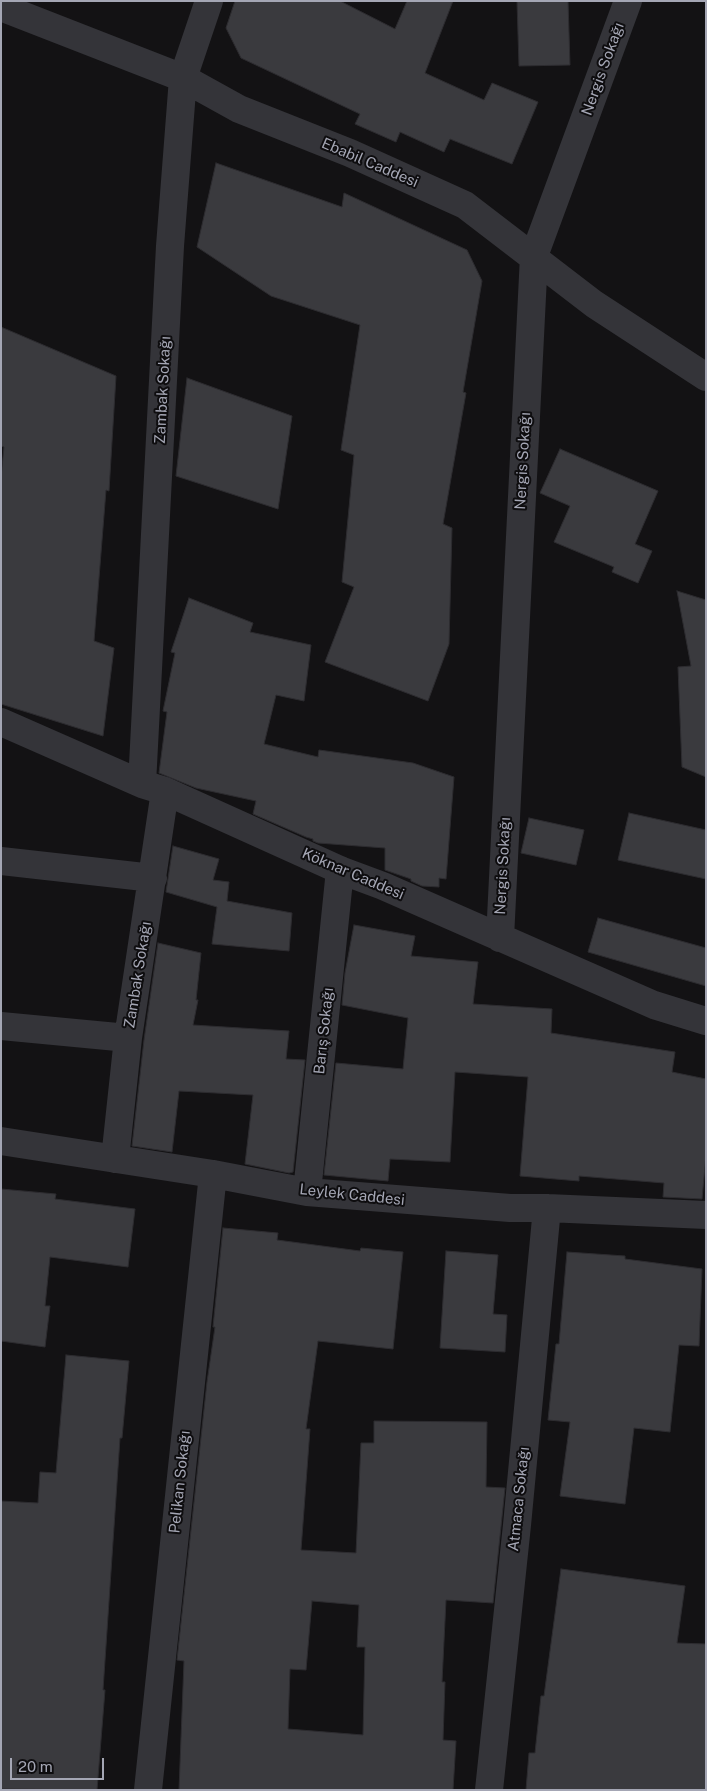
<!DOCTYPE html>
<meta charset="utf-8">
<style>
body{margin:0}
#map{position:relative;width:707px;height:1791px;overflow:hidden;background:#131214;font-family:"Public Sans",sans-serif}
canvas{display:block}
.frame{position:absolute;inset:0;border:2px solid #a4a6b4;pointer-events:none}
.scale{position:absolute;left:10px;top:1758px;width:94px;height:22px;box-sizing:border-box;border:2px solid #a4a6b4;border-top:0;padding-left:6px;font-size:15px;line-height:18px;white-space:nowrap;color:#a4a6b4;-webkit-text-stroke:4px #0e0d0f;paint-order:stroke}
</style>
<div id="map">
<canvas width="707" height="1791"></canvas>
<div class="frame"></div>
<div class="scale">20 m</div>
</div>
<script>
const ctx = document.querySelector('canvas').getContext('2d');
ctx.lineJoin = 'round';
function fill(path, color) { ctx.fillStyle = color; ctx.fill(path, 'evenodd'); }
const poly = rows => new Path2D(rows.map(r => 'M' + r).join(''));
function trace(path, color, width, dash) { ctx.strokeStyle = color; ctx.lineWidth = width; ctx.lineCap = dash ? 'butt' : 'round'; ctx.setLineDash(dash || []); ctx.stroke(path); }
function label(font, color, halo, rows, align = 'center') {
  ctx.font = font + ' "Public Sans",sans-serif'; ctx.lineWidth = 4; ctx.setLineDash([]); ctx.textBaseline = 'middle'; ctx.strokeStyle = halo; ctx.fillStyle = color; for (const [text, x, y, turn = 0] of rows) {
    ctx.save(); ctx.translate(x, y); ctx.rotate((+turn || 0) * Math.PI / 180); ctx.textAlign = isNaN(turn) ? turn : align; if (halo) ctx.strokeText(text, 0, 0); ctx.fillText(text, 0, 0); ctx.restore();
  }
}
const building = poly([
 [235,1,340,1,395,29,407,1,453,1,425,73,484,100,492,83,538,102,512,164,450,139,444,152,400,132,396,142,355,124,360,114,241,58,226,28,235,1],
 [517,1,568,1,570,65,519,66,517,1],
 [216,163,342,207,344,193,467,250,482,281,463,392,466,393,443,524,452,528,449,644,428,701,325,662,354,587,342,582,354,455,341,450,360,325,271,296,197,247,216,163],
 [1,327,116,376,109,491,106,490,94,641,114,648,103,736,1,704,1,477,4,447,1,446,1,327],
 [187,378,292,416,278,509,176,476,187,378],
 [560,449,658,491,635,544,652,551,638,583,612,572,614,567,554,542,570,506,540,493,560,449],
 [677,591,706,600,706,777,682,767,678,667,691,666,677,591],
 [189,598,253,623,250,632,311,645,304,701,276,695,264,744,318,757,319,750,413,763,454,777,446,879,439,878,439,887,422,886,411,881,411,879,385,870,385,848,318,843,313,841,313,839,306,837,253,814,256,801,196,788,159,773,167,712,163,711,175,653,171,652,189,598],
 [629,813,706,830,706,879,618,860,629,813],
 [529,818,584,830,576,865,521,853,529,818],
 [173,846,219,859,213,880,229,882,227,901,292,913,289,951,212,944,217,907,166,892,173,846],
 [598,918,706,948,706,986,588,952,598,918],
 [354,925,415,936,411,956,478,962,473,1004,552,1009,551,1033,675,1052,672,1072,706,1079,706,1155,702,1199,663,1197,664,1183,579,1176,579,1181,520,1176,528,1077,455,1072,450,1162,390,1159,388,1181,324,1175,336,1063,403,1069,408,1018,342,1005,345,973,354,925],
 [158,943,201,953,196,1000,198,1000,193,1025,289,1031,286,1059,305,1060,293,1172,289,1173,245,1164,253,1095,179,1091,172,1152,132,1146,144,1040,158,943],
 [1,1189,56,1194,55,1199,135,1209,128,1267,50,1257,45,1306,50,1306,45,1347,1,1341,1,1189],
 [223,1228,278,1233,277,1240,360,1251,361,1248,403,1252,393,1349,318,1341,306,1429,310,1429,301,1550,356,1553,361,1443,374,1443,374,1421,487,1422,486,1487,505,1488,493,1603,446,1600,442,1682,445,1682,443,1740,456,1741,453,1790,179,1790,184,1661,177,1660,207,1382,215,1327,213,1327,223,1228],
 [312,1601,359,1605,357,1647,365,1647,363,1735,288,1729,290,1669,306,1670,312,1601],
 [446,1251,498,1255,493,1314,507,1315,505,1352,440,1348,446,1251],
 [567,1252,625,1256,625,1259,702,1269,699,1346,679,1345,670,1432,634,1428,625,1504,560,1496,570,1422,548,1420,556,1344,559,1344,567,1252],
 [66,1355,129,1361,122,1438,120,1438,103,1690,105,1690,97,1790,1,1789,1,1501,38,1503,40,1472,56,1473,66,1355],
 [561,1569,685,1586,677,1643,706,1644,706,1790,526,1790,529,1753,535,1753,541,1696,544,1696,561,1569]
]);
fill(building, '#3a3a3e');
trace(building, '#2d2c30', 1);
trace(poly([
 [1,7,183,78,239,109,350,153,465,205,594,304,706,377],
 [1,722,142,784,165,791,340,870,383,886,654,1005,706,1021],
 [142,784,170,246,183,78,209,1],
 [1,861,153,878],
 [500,938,534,256,628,1],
 [1,1026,128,1038],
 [1,1141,213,1174,307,1192,510,1208,547,1208,706,1215],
 [115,1159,128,1038,165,791],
 [307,1192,340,870],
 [148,1790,213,1174],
 [489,1790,517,1525,547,1208]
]), '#343439', 28);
label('15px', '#a4a6b4', '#0e0d0f', [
 ["Nergis Sokağı",603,69,-70],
 ["Ebabil Caddesi",370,163,23],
 ["Zambak Sokağı",163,390,-87],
 ["Nergis Sokağı",523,461,-87],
 ["Nergis Sokağı",503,866,-87],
 ["Köknar Caddesi",353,874,23],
 ["Zambak Sokağı",138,975,-81],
 ["Barış Sokağı",324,1031,-84],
 ["Leylek Caddesi",352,1195,6],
 ["Pelikan Sokağı",180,1482,-84],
 ["Atmaca Sokağı",519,1499,-84]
]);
</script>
